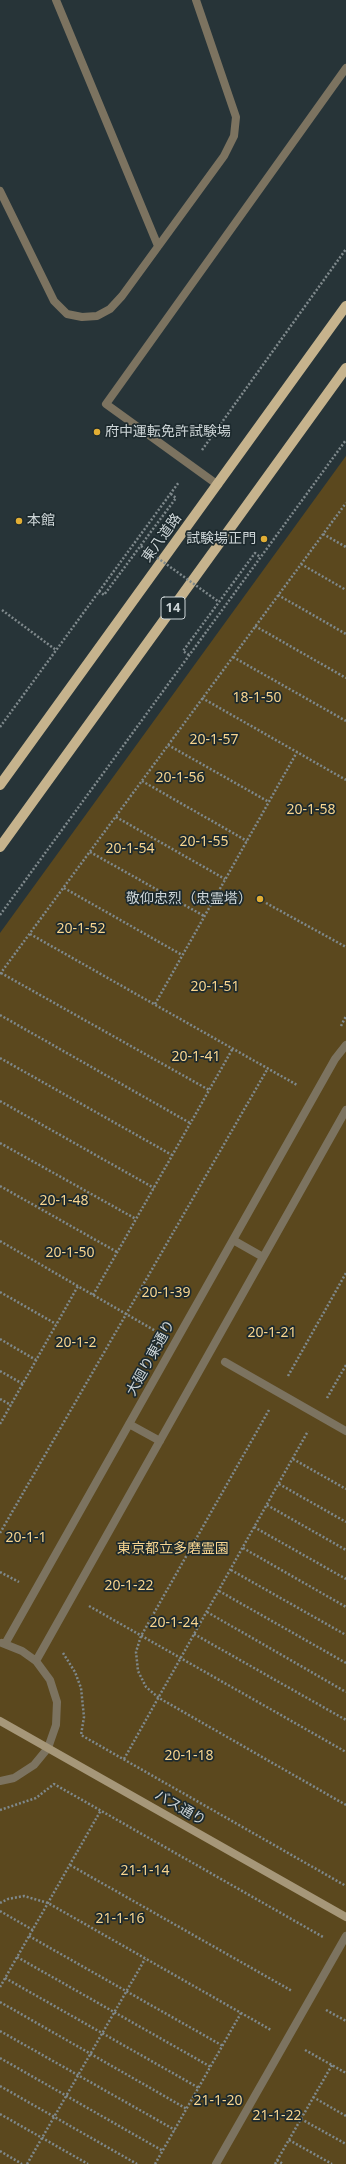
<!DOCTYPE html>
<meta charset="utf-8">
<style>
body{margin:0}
canvas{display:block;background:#273438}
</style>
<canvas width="346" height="2164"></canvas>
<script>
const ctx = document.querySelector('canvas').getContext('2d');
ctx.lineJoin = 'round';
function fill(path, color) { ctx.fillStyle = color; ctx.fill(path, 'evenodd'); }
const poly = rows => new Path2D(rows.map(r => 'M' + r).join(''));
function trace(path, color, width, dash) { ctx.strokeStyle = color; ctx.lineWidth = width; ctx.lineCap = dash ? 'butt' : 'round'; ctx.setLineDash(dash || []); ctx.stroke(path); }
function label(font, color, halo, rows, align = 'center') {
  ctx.font = font + ' "Noto Sans","Noto Sans JP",sans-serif'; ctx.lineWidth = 3.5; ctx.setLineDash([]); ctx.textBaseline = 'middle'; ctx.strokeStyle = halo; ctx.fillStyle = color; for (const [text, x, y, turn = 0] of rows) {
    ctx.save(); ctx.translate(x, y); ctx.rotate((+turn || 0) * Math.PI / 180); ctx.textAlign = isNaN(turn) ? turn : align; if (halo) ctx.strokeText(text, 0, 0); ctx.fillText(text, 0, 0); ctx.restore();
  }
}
fill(poly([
 [346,456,346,2164,0,2164,0,933]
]), '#5b481e');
trace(poly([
 [202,450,346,249],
 [323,534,346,547],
 [301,564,346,590],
 [99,591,104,595,176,498,171,494],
 [278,595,346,634],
 [2,610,56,650],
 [255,626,346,678],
 [189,655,183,651,255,553,260,557],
 [233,657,346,721],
 [202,698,346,780],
 [0,727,179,482],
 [168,745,269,802],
 [142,781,247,841],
 [116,817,225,879],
 [90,852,204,916],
 [64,888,182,955],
 [266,903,346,947],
 [0,915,346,440],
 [30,934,297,1085],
 [1,973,209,1090],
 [0,974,346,503],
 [155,1004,297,752],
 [0,1015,190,1123],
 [341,1026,346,1016],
 [0,1058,172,1155],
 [0,1101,154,1188],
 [0,1143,136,1219],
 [0,1186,117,1252],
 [0,1241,159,1333],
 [0,1292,56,1324],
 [93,1295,233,1048],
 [0,1339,36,1360],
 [0,1371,23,1384],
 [288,1376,346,1273],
 [327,1398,346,1365],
 [0,1399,11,1405],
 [269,1410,141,1636,136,1652,138,1671,146,1687,159,1698,346,1805],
 [0,1424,78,1286],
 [293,1459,346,1489],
 [279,1484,346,1522],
 [267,1505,346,1550],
 [254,1527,346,1579],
 [0,1533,268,1068],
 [243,1548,346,1607],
 [231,1570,346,1635],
 [0,1572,19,1582],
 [219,1591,346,1663],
 [89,1606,346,1752],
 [207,1612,346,1692],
 [194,1634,346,1720],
 [63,1653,75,1672,81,1688,84,1717,81,1735,346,1886],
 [124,1759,308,1431],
 [0,1810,36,1798,54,1784,323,1937],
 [70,1865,292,1991],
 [0,1903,8,1899,24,1896,48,1903,271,2030],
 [0,1911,33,1930],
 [29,1936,223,2046],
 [17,1957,211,2067],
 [5,1978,199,2088],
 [0,1987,101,1810],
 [0,2002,187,2109],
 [326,2010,346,2021],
 [0,2031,175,2130],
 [305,2050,346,2073],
 [0,2058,163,2151],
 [0,2086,137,2164],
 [313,2097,346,2116],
 [0,2114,88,2164],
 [301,2119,346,2144],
 [289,2140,332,2164],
 [0,2151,22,2164],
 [277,2160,283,2164],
 [27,2164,145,1959],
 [155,2164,241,2013],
 [275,2164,332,2065]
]), '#7f898c', 2.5, [2, 2]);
trace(poly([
 [56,0,158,246],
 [0,191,54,301,67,314,82,317,97,316,110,309,122,296,224,156,234,136,236,117,196,0],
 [218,485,106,404,346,68],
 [233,1240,263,1257],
 [225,1362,346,1431],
 [129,1424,160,1441],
 [5,1644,335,1059,346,1045],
 [36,1661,346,1110],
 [0,1781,14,1778,34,1765,48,1748,56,1725,57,1702,50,1680,36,1661,22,1651,2,1643],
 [216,2164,346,1936]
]), '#7c7360', 8);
trace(poly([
 [0,1721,346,1917]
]), '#a69779', 8);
trace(poly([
 [0,785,346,306],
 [0,847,346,368]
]), '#c6b38d', 10);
trace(poly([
 [141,546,219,602]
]), '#7f898c', 2.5, [2, 2]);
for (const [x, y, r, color] of [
 [97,432,4,"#e2ae34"],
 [19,521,4,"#e2ae34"],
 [264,539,4,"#e2ae34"],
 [260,899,4,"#e2ae34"]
]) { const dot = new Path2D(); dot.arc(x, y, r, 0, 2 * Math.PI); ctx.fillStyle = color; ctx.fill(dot); trace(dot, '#1d2a2e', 1.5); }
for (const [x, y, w] of [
 [173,608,24]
]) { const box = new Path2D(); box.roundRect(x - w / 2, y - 11, w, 22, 3); ctx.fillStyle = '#1d2a2e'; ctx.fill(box); trace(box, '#cdd5d7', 1); }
label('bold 13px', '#cdd5d7', null, [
 ["14",173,608]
]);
label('14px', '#cdd5d7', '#1d2a2e', [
 ["府中運転免許試験場",105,432],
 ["本館",27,521],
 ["試験場正門",256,539,"right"],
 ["敬仰忠烈（忠霊塔）",252,899,"right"]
], 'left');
label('14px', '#cdd5d7', '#1d2a2e', [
 ["東八道路",162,538,-54],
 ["大廻り東通り",151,1358,-61],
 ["バス通り",180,1808,30]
]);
label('14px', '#f8d58f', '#1d2a2e', [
 ["18-1-50",257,698],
 ["20-1-57",214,740],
 ["20-1-56",180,778],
 ["20-1-58",311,810],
 ["20-1-55",204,842],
 ["20-1-54",130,849],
 ["20-1-52",81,929],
 ["20-1-51",215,987],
 ["20-1-41",196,1057],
 ["20-1-48",64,1201],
 ["20-1-50",70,1253],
 ["20-1-39",166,1293],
 ["20-1-21",272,1333],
 ["20-1-2",76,1343],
 ["20-1-1",26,1538],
 ["東京都立多磨霊園",173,1549],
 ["20-1-22",129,1586],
 ["20-1-24",174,1623],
 ["20-1-18",189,1756],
 ["21-1-14",145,1871],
 ["21-1-16",120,1919],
 ["21-1-20",218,2101],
 ["21-1-22",277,2116]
]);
</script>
